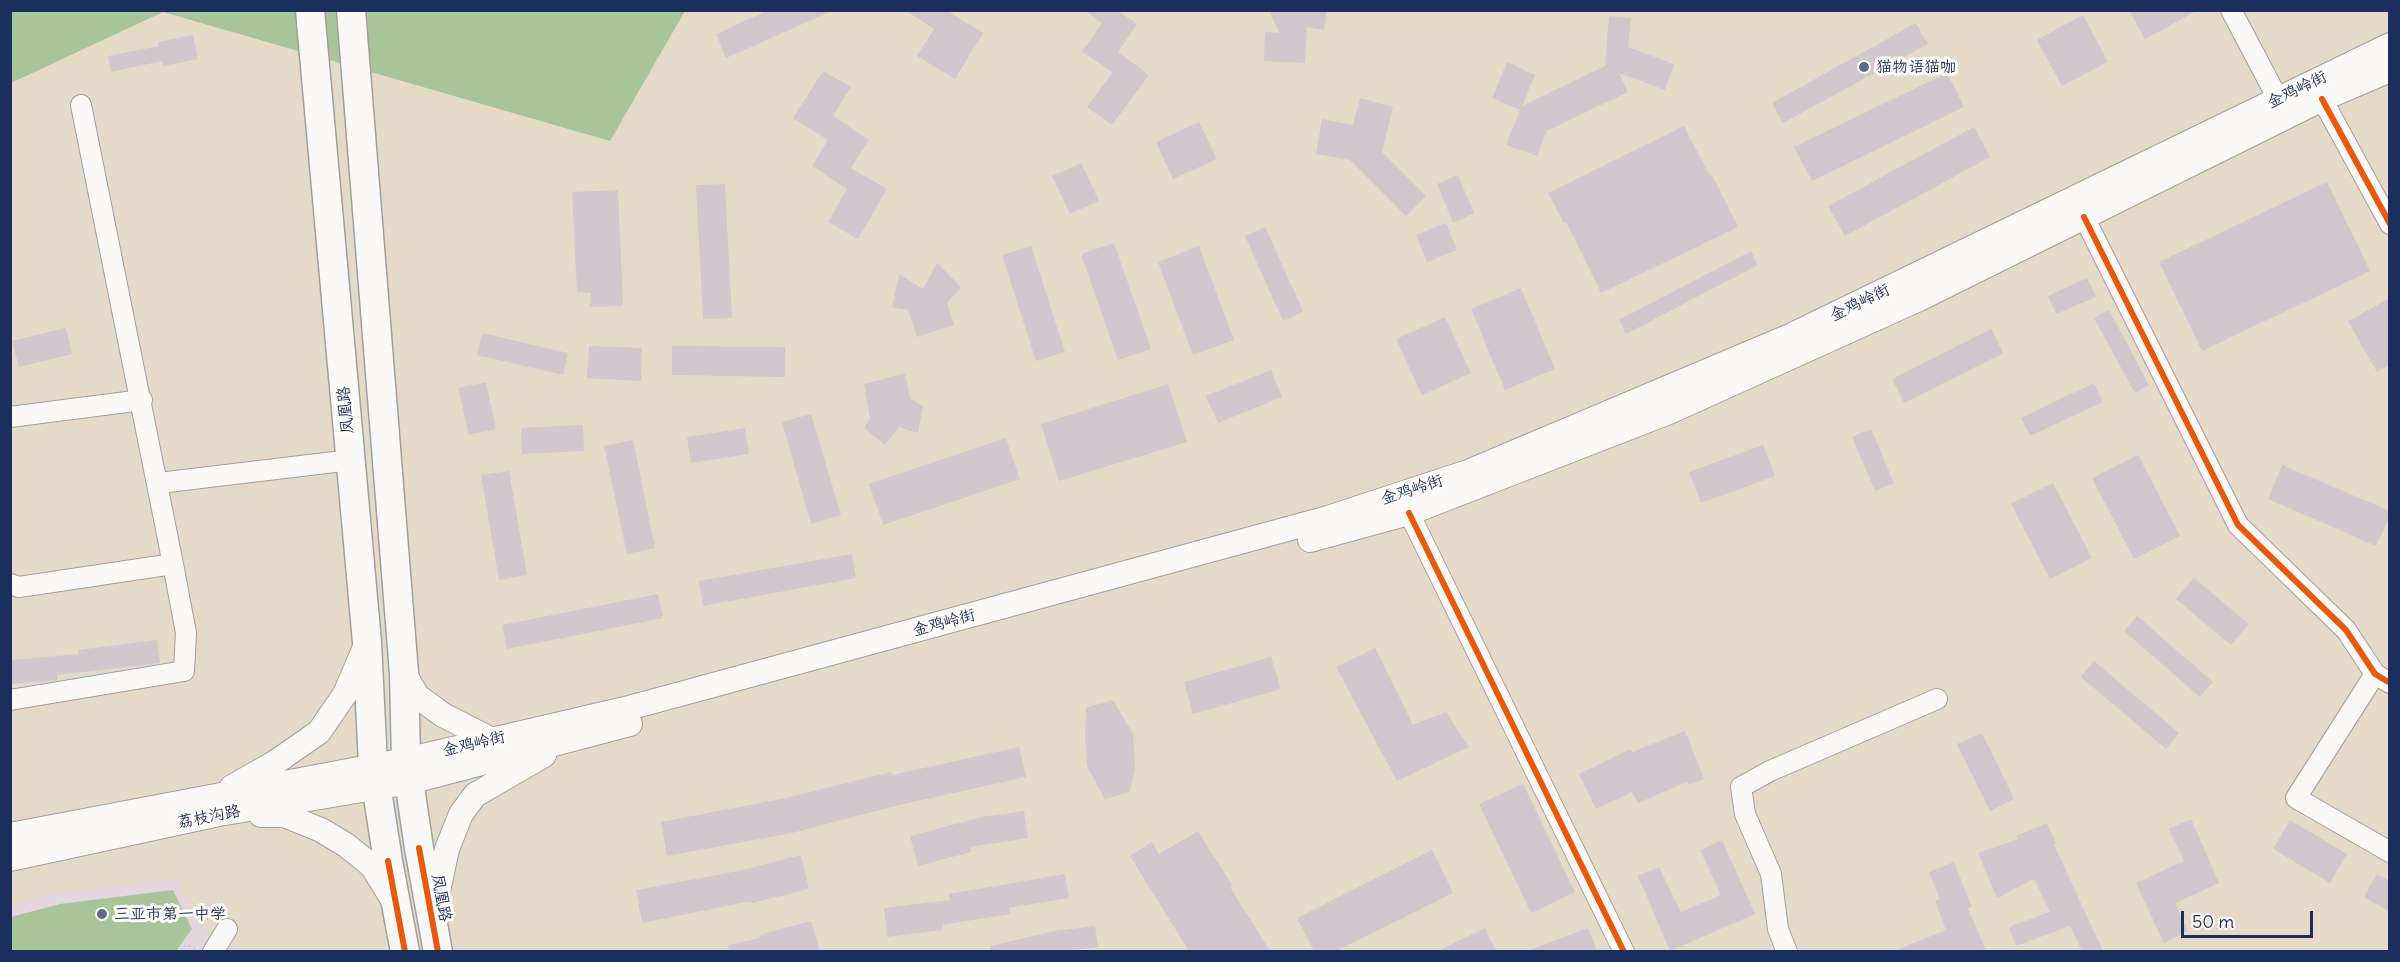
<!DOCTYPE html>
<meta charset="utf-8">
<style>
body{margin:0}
#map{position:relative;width:2400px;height:962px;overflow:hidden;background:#e5d9c8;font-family:Delius,sans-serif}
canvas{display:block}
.frame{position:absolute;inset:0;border:12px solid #1b2f5e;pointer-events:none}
.scale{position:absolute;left:2181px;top:911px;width:132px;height:27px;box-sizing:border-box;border:3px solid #1b2f5e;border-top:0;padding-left:8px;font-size:18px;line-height:21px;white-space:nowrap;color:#1b2f5e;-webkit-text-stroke:4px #fdfcf7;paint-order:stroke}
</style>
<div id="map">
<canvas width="2400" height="962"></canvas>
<div class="frame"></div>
<div class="scale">50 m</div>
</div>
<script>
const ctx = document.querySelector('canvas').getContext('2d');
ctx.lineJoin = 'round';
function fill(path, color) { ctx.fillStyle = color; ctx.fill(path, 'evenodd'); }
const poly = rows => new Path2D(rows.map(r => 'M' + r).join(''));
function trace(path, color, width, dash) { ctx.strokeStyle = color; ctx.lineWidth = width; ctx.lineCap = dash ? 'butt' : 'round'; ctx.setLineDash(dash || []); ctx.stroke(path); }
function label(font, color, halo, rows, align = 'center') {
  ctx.font = font + ' Delius,"LXGW WenKai TC",sans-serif'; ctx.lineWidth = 6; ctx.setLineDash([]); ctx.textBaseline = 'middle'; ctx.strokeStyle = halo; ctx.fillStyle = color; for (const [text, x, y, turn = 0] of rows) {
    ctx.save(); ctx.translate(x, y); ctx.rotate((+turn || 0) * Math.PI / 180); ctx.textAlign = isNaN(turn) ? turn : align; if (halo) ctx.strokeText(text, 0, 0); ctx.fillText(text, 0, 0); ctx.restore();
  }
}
fill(poly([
 [176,878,198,924,232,951,11,951,10,905,58,893]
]), '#e3d6e0');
fill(poly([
 [10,11,685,11,610,141,163,12,11,83],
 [173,890,192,929,176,951,11,951,11,917,60,904]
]), '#a8c59a');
fill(poly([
 [769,10,834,10,726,58,716,34],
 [905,10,946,10,983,33,955,79,917,56,934,29],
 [1084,10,1117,10,1137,24,1118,52,1149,75,1112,125,1087,107,1113,72,1082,52,1102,23],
 [1269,10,1327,10,1324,30,1307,27,1305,63,1264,61,1265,32,1279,33],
 [2129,10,2198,10,2145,39],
 [2083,15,2108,62,2062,86,2037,40],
 [1609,16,1631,18,1628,47,1674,64,1665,90,1619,73,1628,92,1547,131,1537,156,1506,145,1520,110,1492,98,1507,62,1535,75,1522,106,1605,66],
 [1916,23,1928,44,1783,123,1772,103],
 [193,35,198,59,163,66,162,61,111,72,108,56,159,46,158,42],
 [823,71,851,87,833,116,869,140,851,168,887,189,858,239,828,222,847,189,812,166,828,140,793,118],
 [1947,73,1964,107,1812,181,1794,147],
 [1360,98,1393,107,1382,152,1426,196,1406,216,1350,160,1316,154,1322,119,1353,125],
 [1199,122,1217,159,1173,179,1156,142],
 [1684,126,1710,176,1712,175,1738,227,1601,293,1566,222,1564,223,1548,193],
 [1974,127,1990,157,1845,236,1828,206],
 [1081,163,1099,201,1070,214,1052,176],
 [1458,175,1474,213,1453,223,1437,184],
 [2327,182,2370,271,2202,351,2159,262],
 [725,184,732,318,703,319,696,185],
 [618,190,623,306,590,307,591,293,577,292,572,192],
 [1446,223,1457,250,1427,262,1416,235],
 [1265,227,1303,311,1283,321,1245,236],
 [1114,243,1151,349,1118,360,1081,254],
 [1031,246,1065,352,1036,361,1002,255],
 [1199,246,1234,340,1193,355,1158,262],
 [1751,251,1758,265,1626,334,1619,320],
 [937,263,961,287,947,303,954,325,917,337,908,310,892,307,899,274,923,289],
 [2087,278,2096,297,2056,314,2048,296],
 [1521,288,1555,369,1505,390,1471,309],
 [2390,298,2390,365,2377,372,2348,321],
 [2109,310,2149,385,2135,393,2094,318],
 [1445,317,1471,373,1422,395,1396,339],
 [66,328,72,354,19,367,12,341],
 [1991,329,2003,353,1904,403,1892,379],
 [482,333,568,353,563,375,477,355],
 [589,346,642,348,641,381,587,378],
 [672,346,785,347,785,377,672,375],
 [1271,370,1282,397,1218,423,1206,396],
 [905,373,910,399,923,406,918,433,899,427,885,445,864,428,870,418,864,384],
 [486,382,496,429,469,435,458,388],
 [2094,383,2103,402,2030,436,2021,418],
 [1168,384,1187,442,1059,481,1041,424],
 [811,414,841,515,811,524,782,422],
 [583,425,584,451,522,454,521,428],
 [745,428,749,454,691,463,687,437],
 [1871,429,1894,483,1875,491,1852,437],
 [1006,438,1020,479,883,525,869,484],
 [633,440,655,548,627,554,604,446],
 [1763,445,1775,476,1701,503,1689,472],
 [2138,455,2180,536,2134,559,2092,478],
 [2282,465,2390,511,2390,516,2376,546,2268,499],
 [509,471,527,575,499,580,481,475],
 [2053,483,2092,558,2050,579,2011,504],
 [852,554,856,578,703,606,699,581],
 [2194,578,2249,624,2231,645,2176,599],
 [658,594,663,618,507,649,502,625],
 [2137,616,2213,682,2200,697,2124,631],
 [157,640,160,663,57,675,57,680,10,684,10,660,79,654,78,650],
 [1375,648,1413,725,1446,712,1469,747,1397,781,1336,667],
 [1271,657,1281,689,1193,714,1184,682],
 [2094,661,2179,733,2166,749,2081,677],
 [1113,700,1133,734,1135,766,1130,792,1105,799,1087,766,1085,737,1086,708],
 [1685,731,1704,779,1689,785,1687,782,1638,803,1632,792,1596,809,1579,774,1631,749,1632,752],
 [1982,733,2014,799,1990,811,1957,744],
 [1019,747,1026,777,899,805,792,833,667,856,661,822,786,798,891,772,892,775],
 [1523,784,1575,892,1531,913,1479,804],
 [1024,811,1028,838,970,847,971,852,918,866,910,836,982,817],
 [2191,819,2219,883,2175,903,2188,931,2164,943,2136,883,2184,861,2169,829],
 [2290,820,2347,854,2330,883,2273,849],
 [2047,823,2056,844,2054,845,2103,951,2082,951,2070,926,2016,946,2009,927,2050,912,2034,879,1997,898,1978,853,2018,839,2016,836],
 [1198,831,1232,885,1230,887,1270,951,1189,951,1130,856,1152,842,1159,854],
 [1722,840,1755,914,1670,951,1638,876,1659,867,1681,912,1721,895,1700,850],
 [1432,850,1453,893,1336,951,1314,951,1297,918],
 [801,855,809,889,752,903,751,901,642,923,636,890,738,871],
 [1954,862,1972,907,1968,908,1986,951,1894,951,1946,930,1935,901,1940,899,1929,872],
 [1065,874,1069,898,1009,908,1010,914,942,925,943,930,887,937,884,908,950,900,949,894],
 [2377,874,2390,881,2390,912,2364,897],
 [811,921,820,951,729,951,728,945,760,938,759,935],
 [1095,926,1098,947,1064,951,991,951,990,946,1055,931],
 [1485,928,1496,951,1438,951],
 [1588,928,1597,951,1529,951,1529,950]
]), '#d1c8ce');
const minor = poly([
 [2231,10,2278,99],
 [2322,99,2390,224],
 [2084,217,2238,525,2346,630,2375,674,2390,683],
 [10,417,142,400],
 [159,483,351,460],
 [1409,513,1624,952],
 [10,584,19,587,173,564],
 [2375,674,2296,798,2390,852],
 [10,700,184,671,186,633,173,564,81,105],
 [213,952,227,929],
 [1787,952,1778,929,1771,874,1745,814,1741,787,1770,771,1937,699]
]);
const major = poly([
 [1310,540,1409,513,1669,412,1919,299,2322,99,2390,70],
 [404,673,417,696,443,715,492,740],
 [232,787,276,762,319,732,345,694,366,645],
 [261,815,284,815,321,830,346,845,372,866,393,900],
 [10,835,406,760,625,709,1328,518,1468,472,1790,336,2390,45],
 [10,859,219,814,410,782,630,724],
 [433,915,447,849,461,814,475,795,544,755]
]);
const highway = poly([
 [310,10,367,642,373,765,388,861,405,952],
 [351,10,404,673,406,760,419,848,438,952]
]);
trace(minor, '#a49f9b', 22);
trace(major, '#a49f9b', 26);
trace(highway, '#a49f9b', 31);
trace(poly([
 [182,952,186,944,195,949]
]), '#cac9c9', 3, [1.5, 4.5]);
trace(minor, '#fbf9f7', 20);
trace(major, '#fbf9f7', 24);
trace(highway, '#fbf9f7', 28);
trace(poly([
 [2322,99,2390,224],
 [2084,217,2238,525,2346,630,2375,674,2390,683],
 [1409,513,1624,952],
 [419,848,438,952],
 [388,861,405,952]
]), '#e8590c', 6);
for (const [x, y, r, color] of [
 [1864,67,6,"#626a83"],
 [102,914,6,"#626a83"]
]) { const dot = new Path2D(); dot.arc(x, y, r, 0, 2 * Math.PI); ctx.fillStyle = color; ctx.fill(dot); trace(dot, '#fdfcf7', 2); }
label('16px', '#1b2f5e', '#fdfcf7', [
 ["猫物语猫咖",1876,67],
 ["三亚市第一中学",114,914]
], 'left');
label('16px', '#1b2f5e', '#fdfcf7', [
 ["金鸡岭街",2297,90,-26],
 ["金鸡岭街",1860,303,-26],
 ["凤凰路",346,410,-95],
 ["金鸡岭街",1412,490,-18],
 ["金鸡岭街",944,623,-15],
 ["金鸡岭街",474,744,-13],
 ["荔枝沟路",209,817,-11],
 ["凤凰路",441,898,80]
]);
</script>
